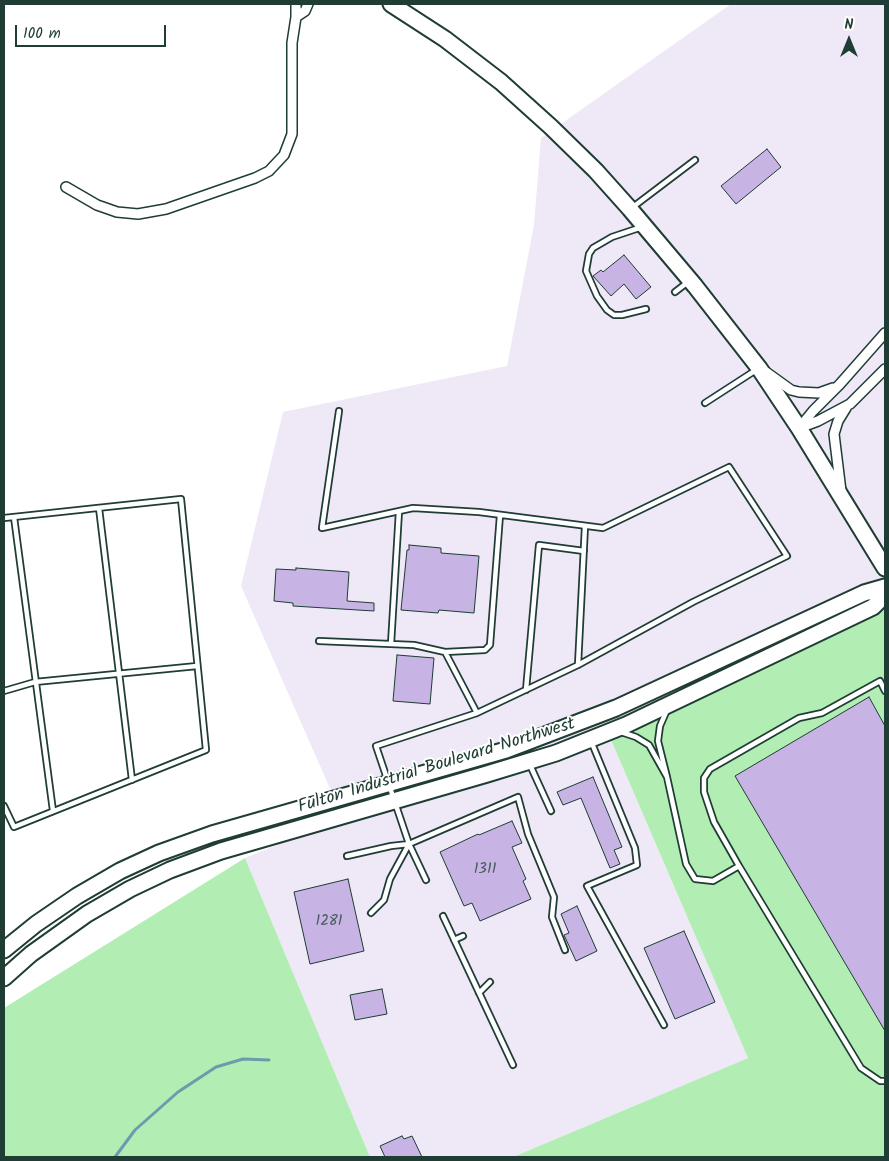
<!DOCTYPE html>
<style>
body{margin:0}
#map{position:relative;width:889px;height:1161px;overflow:hidden;background:#fff;font-family:Kalam,sans-serif}
canvas{display:block}
.frame{position:absolute;inset:0;border:5px solid #1f3d34;pointer-events:none}
.north{position:absolute;left:824px;top:15px;width:50px;height:50px;-webkit-text-stroke:4px #fff;paint-order:stroke;rotate:0deg;font-size:14px;font-weight:700;line-height:20px;text-align:center;color:#1f3d34}
.north::after{content:'';display:block;margin:auto;width:18px;height:22px;background:#1f3d34;clip-path:polygon(50% 0,100% 100%,50% 72%,0 100%)}
.scale{position:absolute;left:15px;top:25px;width:151px;height:22px;box-sizing:border-box;border:2px solid #1f3d34;border-top:0;padding-left:6px;font-size:15px;line-height:18px;white-space:nowrap;color:#1f3d34;-webkit-text-stroke:4px #fff;paint-order:stroke}
</style>
<div id="map">
<canvas width="889" height="1161"></canvas>
<div class="frame"></div>
<div class="north">N</div>
<div class="scale">100 m</div>
</div>
<script>
const ctx = document.querySelector('canvas').getContext('2d');
ctx.lineJoin = 'round';
function fill(path, color) { ctx.fillStyle = color; ctx.fill(path, 'evenodd'); }
const poly = rows => new Path2D(rows.map(r => 'M' + r).join(''));
function trace(path, color, width, dash) { ctx.strokeStyle = color; ctx.lineWidth = width; ctx.lineCap = dash ? 'butt' : 'round'; ctx.setLineDash(dash || []); ctx.stroke(path); }
function label(font, color, halo, rows, align = 'center') {
  ctx.font = font + ' Kalam,sans-serif'; ctx.lineWidth = 4; ctx.setLineDash([]); ctx.textBaseline = 'middle'; ctx.strokeStyle = halo; ctx.fillStyle = color; for (const [text, x, y, turn = 0] of rows) {
    ctx.save(); ctx.translate(x, y); ctx.rotate((+turn || 0) * Math.PI / 180); ctx.textAlign = isNaN(turn) ? turn : align; if (halo) ctx.strokeText(text, 0, 0); ctx.fillText(text, 0, 0); ctx.restore();
  }
}
fill(poly([
 [731,4,885,4,885,603,605,726,748,1058,513,1157,370,1157,245,858,343,818,241,586,283,412,507,366,534,225,541,138]
]), '#eee8f7');
fill(poly([
 [885,603,885,1157,513,1157,748,1058,605,726],
 [245,858,370,1157,4,1157,4,1008]
]), '#b2eeb3');
trace(poly([
 [115,1157,135,1130,178,1092,216,1067,243,1059,269,1060]
]), '#6c9bae', 3);
const building = poly([
 [767,149,781,167,736,204,721,186,767,149],
 [624,255,651,287,636,299,624,284,611,296,593,276,601,270,603,272,624,255],
 [409,545,441,548,441,553,479,556,474,613,439,610,438,613,401,610,407,550,409,550,409,545],
 [296,568,349,572,347,601,374,603,374,611,293,606,293,603,274,601,276,569,296,570,296,568],
 [397,655,434,658,430,704,393,701,397,655],
 [869,697,885,726,885,1031,735,776,869,697],
 [593,777,622,847,614,850,620,864,610,868,581,798,563,805,557,792,593,777],
 [512,821,522,843,512,847,526,879,523,881,531,899,480,921,472,903,464,906,440,852,478,834,479,835,512,821],
 [348,879,364,951,310,964,294,892,348,879],
 [577,906,597,951,576,961,564,935,569,933,561,914,577,906],
 [684,931,715,1002,675,1019,644,948,684,931],
 [382,989,387,1014,355,1020,350,995,382,989],
 [402,1136,404,1139,412,1136,422,1157,385,1157,380,1146,402,1136]
]);
fill(building, '#c7b4e4');
trace(building, '#1f3d34', 1);
const service = poly([
 [633,207,695,160],
 [642,227,612,237,593,248,589,254,586,271,597,296,607,310,614,315,622,315,646,309],
 [675,292,688,282],
 [705,403,756,370],
 [339,411,322,528,413,508,479,512,603,528,729,467,787,556,693,602,578,665,477,713,376,746,409,844,391,846,347,856],
 [99,508,132,780],
 [14,517,53,811],
 [4,518,181,499,206,750,14,827,4,806],
 [319,641,414,645,445,652,477,713],
 [391,644,399,511],
 [445,652,485,650,490,645,500,515],
 [578,665,585,526],
 [526,690,539,545,584,551],
 [4,691,35,682,197,666],
 [621,732,636,737,649,745,667,777,658,741,660,726,667,710],
 [591,741,635,848,637,865,587,886,664,1025],
 [530,765,551,811],
 [667,777,686,864,695,879,713,881,739,866,714,822,704,792,704,778,710,769,799,718,822,713,880,681,885,691],
 [409,844,426,880],
 [739,866,861,1068,880,1081,885,1081],
 [371,913,384,900,390,879,409,844,518,797,528,834,554,897,552,917,565,950],
 [443,916,513,1065],
 [454,940,463,936],
 [479,993,490,982]
]);
const minor = poly([
 [296,17,305,11,308,4],
 [66,187,97,205,117,212,138,214,166,209,255,178,269,171,284,155,292,134,292,43,296,17,296,4],
 [766,372,791,390,799,392,819,393,833,388],
 [799,428,813,411,840,384,885,333],
 [799,428,818,421,850,404,885,369],
 [841,491,834,434,838,421,846,408]
]);
const primary = poly([
 [391,4,445,39,501,82,551,127,596,171,630,209,695,286,759,368,799,428,885,568],
 [4,950,36,924,77,896,120,871,159,853,212,834,506,750,616,708,864,593,885,587],
 [4,978,31,954,87,914,130,889,170,870,221,851,487,774,556,753,626,725,873,607,885,595]
]);
trace(service, '#1f3d34', 8);
trace(minor, '#1f3d34', 12);
trace(primary, '#1f3d34', 19);
trace(service, '#fff', 4.5);
trace(minor, '#fff', 9);
trace(primary, '#fff', 15);
label('15px', '#495b60', null, [
 ["1311",485,870],
 ["1281",329,922]
]);
label('18px', '#1f3d34', '#fff', [
 ["Fulton Industrial Boulevard Northwest",437,767,-17]
]);
</script>
